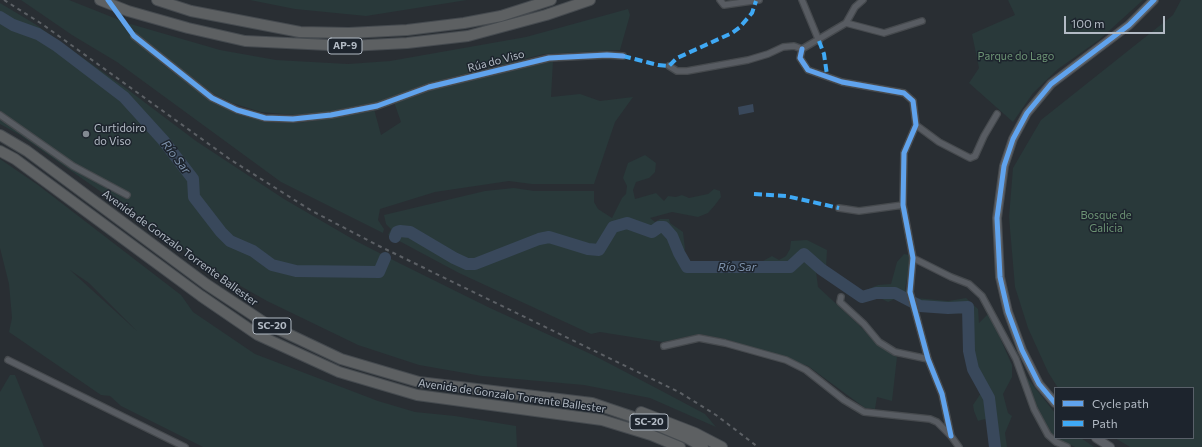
<!DOCTYPE html>
<meta charset="utf-8">
<style>
body{margin:0}
#map{position:relative;width:1202px;height:447px;overflow:hidden;background:#292e33;font-family:Commissioner,sans-serif}
canvas{display:block}
.legend{position:absolute;left:1054px;top:387px;width:140px;height:52px;box-sizing:border-box;background:#1d242d;border:1px solid #596069;margin:0;padding:5px 7px;list-style:none;font-size:12px;color:#b2bac4}
.legend li{display:flex;align-items:center;gap:8px;height:20px}
.legend b{width:20px;border:1px solid #596069}
.scale{position:absolute;left:1064px;top:16px;width:101px;height:18px;box-sizing:border-box;border:2px solid #b2bac4;border-top:0;padding-left:5px;font-size:12px;line-height:14px;white-space:nowrap;color:#b2bac4;-webkit-text-stroke:3px #1d242d;paint-order:stroke}
</style>
<div id="map">
<canvas width="1202" height="447"></canvas>
<ul class="legend">
<li><b style="height:5px;background:#60a3ed"></b>Cycle path</li>
<li><b style="height:5px;background:#3fa9f5"></b>Path</li>
</ul>
<div class="scale">100 m</div>
</div>
<script>
const ctx = document.querySelector('canvas').getContext('2d');
ctx.lineJoin = 'round';
function fill(path, color) { ctx.fillStyle = color; ctx.fill(path, 'evenodd'); }
const poly = rows => new Path2D(rows.map(r => 'M' + r).join(''));
function trace(path, color, width, dash) { ctx.strokeStyle = color; ctx.lineWidth = width; ctx.lineCap = dash ? 'butt' : 'round'; ctx.setLineDash(dash || []); ctx.stroke(path); }
function label(font, color, halo, rows, align = 'center') {
  ctx.font = font + ' Commissioner,sans-serif'; ctx.lineWidth = 3; ctx.setLineDash([]); ctx.textBaseline = 'middle'; ctx.strokeStyle = halo; ctx.fillStyle = color; for (const [text, x, y, turn = 0] of rows) {
    ctx.save(); ctx.translate(x, y); ctx.rotate((+turn || 0) * Math.PI / 180); ctx.textAlign = isNaN(turn) ? turn : align; if (halo) ctx.strokeText(text, 0, 0); ctx.fillText(text, 0, 0); ctx.restore();
  }
}
fill(poly([
 [21,0,69,0,127,23,220,50,276,60,348,64,390,61,526,37,628,9,630,15,620,50,544,54,429,83,378,102,327,112,294,115,261,112,232,103,214,94,156,50,162,64,212,101,237,114,266,122,296,123,327,119,374,109,381,135,401,122,394,102,428,91,544,61,553,61,551,97,580,94,600,101,633,97,615,122,594,184,532,184,509,181,435,192,380,209,378,220,384,229,383,233,281,182,117,62,72,35],
 [250,0,467,0,366,16,295,9],
 [1008,0,1143,0,1099,40,1058,69,1033,93,1013,122,969,83,979,68,972,34,1015,15],
 [1181,0,1202,0,1202,447,1130,447,1115,438,1193,438,1193,388,1058,388,1048,372,1028,328,1015,287,1009,217,1013,168,1041,120,1173,15],
 [0,3,35,24,127,89,196,141,284,199,356,241,399,263,490,308,593,355,658,389,705,414,716,427,650,398,584,385,482,376,419,365,358,345,267,301,214,271,20,135,0,124],
 [645,155,656,163,655,172,649,178,636,182,633,190,635,199,656,193,664,201,668,196,676,197,682,195,689,198,708,194,714,189,720,191,721,197,715,205,708,213,698,217,672,212,650,218,655,222,660,219,669,219,670,223,683,232,685,249,683,255,689,264,763,261,772,256,779,260,786,256,790,249,791,241,807,240,827,250,826,268,849,284,864,291,878,285,891,284,897,262,904,254,909,255,911,258,905,289,916,298,948,301,966,298,978,309,979,323,989,313,1012,365,1012,377,1003,394,1008,413,1012,416,1005,433,1007,447,992,447,989,422,985,419,978,421,974,411,973,405,981,393,971,370,966,351,965,309,946,311,919,309,897,298,888,302,876,296,861,300,856,299,816,271,818,287,858,324,875,342,897,357,892,401,877,397,875,409,865,408,808,366,725,339,699,334,663,342,600,332,591,334,459,273,388,235,391,229,386,224,384,215,485,191,514,188,534,191,594,191,594,202,598,209,612,218,622,198,626,194,627,186,623,178,628,163],
 [0,159,38,185,181,295,193,312,255,354,378,401,415,412,455,416,516,426,517,447,203,447,121,406,110,396,101,395,9,332,12,318,9,284,0,248],
 [70,270,89,283,137,331],
 [10,375,15,375,44,447,0,447,0,392],
 [1025,375,1055,413,1055,437,1049,433,1037,410],
 [1056,438,1081,438,1094,447,1075,447]
]), '#29393a');
fill(poly([
 [753,104,754,112,739,115,738,107]
]), '#39485b');
trace(poly([
 [0,17,13,25,38,34,57,46,124,97,163,140,193,179,194,197,221,232,230,241,253,251,272,265,296,271,379,272,385,258],
 [395,237,397,232,400,231,410,232,454,258,467,264,475,264,539,239,549,237,588,249,599,250,613,227,627,223,652,232,659,227,664,227,672,236,679,253,687,267,790,267,804,254,821,269,862,297,876,293,895,293,920,306,948,308,968,307,969,351,973,369,989,398,995,447]
]), '#39485b', 12);
trace(poly([
 [113,7,134,36]
]), '#3e4349', 5.5, [5.5, 3]);
const street = poly([
 [720,0,724,5,759,0],
 [802,0,819,41],
 [846,23,884,33,922,21],
 [134,36,212,98,237,110,265,118,293,119,331,115,377,106,429,87,549,58,607,55,623,56],
 [802,49,800,58,808,70,842,82,904,93,913,101,916,125,904,153,903,205,913,258,910,292,928,359,942,394,951,436],
 [669,66,677,71,687,71,748,60,768,54,783,47,794,46,802,49,846,23,855,7,863,0],
 [0,115,73,166,127,195],
 [916,125,939,142,970,158,975,156,984,136,997,114],
 [839,208,859,211,903,205],
 [913,258,951,277,969,284,982,296,1016,359,1034,409,1048,435,1056,442,1067,447],
 [841,297,840,302,864,324,879,342,895,352,928,359],
 [664,346,699,338,725,343,786,360,806,370,844,400,864,412,930,419,937,422,951,436,959,447],
 [8,360,185,447]
]);
const secondary = poly([
 [1055,403,1039,384,1022,350,1008,312,1000,277,997,218,1004,166,1013,139,1027,113,1051,84,1129,25,1154,0],
 [1096,438,1110,447]
]);
const highway = poly([
 [100,0,128,11,188,28,245,41,349,46,407,43,468,36,546,15,590,0],
 [157,0,191,11,300,32,349,33,407,30,464,23,501,16,551,0],
 [0,135,27,151,206,284,265,323,341,359,419,382,592,403,651,423,687,438,703,447],
 [0,151,15,159,201,296,258,335,339,372,417,395,602,420,651,435,680,447],
 [641,412,695,433,722,447]
]);
trace(street, '#464a4e', 8);
trace(secondary, '#464a4e', 10);
trace(highway, '#454a4f', 12);
trace(street, '#585c62', 5.5);
trace(secondary, '#5c6066', 8);
trace(highway, '#5d6062', 10);
trace(poly([
 [4,0,42,24,231,160,312,211,379,246,679,392,716,415,758,447]
]), '#5c6065', 2, [4, 4]);
trace(poly([
 [819,41,824,54,827,75],
 [623,56,658,65,669,66,677,58,732,33,740,27,752,13,756,1],
 [754,194,786,196,839,208]
]), '#3fa9f5', 4, [8, 4]);
trace(poly([
 [108,0,134,36,212,98,237,110,265,118,293,119,331,115,377,106,429,87,549,58,607,55,623,56],
 [802,49,800,58,808,70,842,82,904,93,913,101,916,125,904,153,903,205,913,258,910,292,928,359,942,394,951,436],
 [1055,403,1039,384,1022,350,1008,312,1000,277,997,218,1004,166,1013,139,1027,113,1051,84,1129,25,1154,0]
]), '#60a3ed', 5);
for (const [x, y, r, color] of [
 [86,134,4,"#828991"]
]) { const dot = new Path2D(); dot.arc(x, y, r, 0, 2 * Math.PI); ctx.fillStyle = color; ctx.fill(dot); trace(dot, '#1d242d', 1.5); }
for (const [x, y, w] of [
 [345,46,34],
 [272,326,38],
 [649,422,38]
]) { const box = new Path2D(); box.roundRect(x - w / 2, y - 8, w, 16, 3); ctx.fillStyle = '#1d242d'; ctx.fill(box); trace(box, '#b2bac4', 1); }
label('bold 10px', '#b2bac4', null, [
 ["AP-9",345,46],
 ["SC-20",272,326],
 ["SC-20",649,422]
]);
label('11px', '#6c9374', '#1d242d', [
 ["Parque do Lago",1016,56],
 ["Bosque de",1106,215],
 ["Galicia",1106,228]
]);
label('11px', '#b2bac4', '#1d242d', [
 ["Rúa do Viso",496,61,-15],
 ["Avenida de Gonzalo Torrente Ballester",180,248,36],
 ["Avenida de Gonzalo Torrente Ballester",512,396,8]
]);
label('11px', '#b2bac4', '#1d242d', [
 ["Curtidoiro",94,128],
 ["do Viso",94,141]
], 'left');
label('italic 12px', '#7d91aa', '#1d242d', [
 ["Río Sar",176,157,52],
 ["Río Sar",737,267]
]);
</script>
